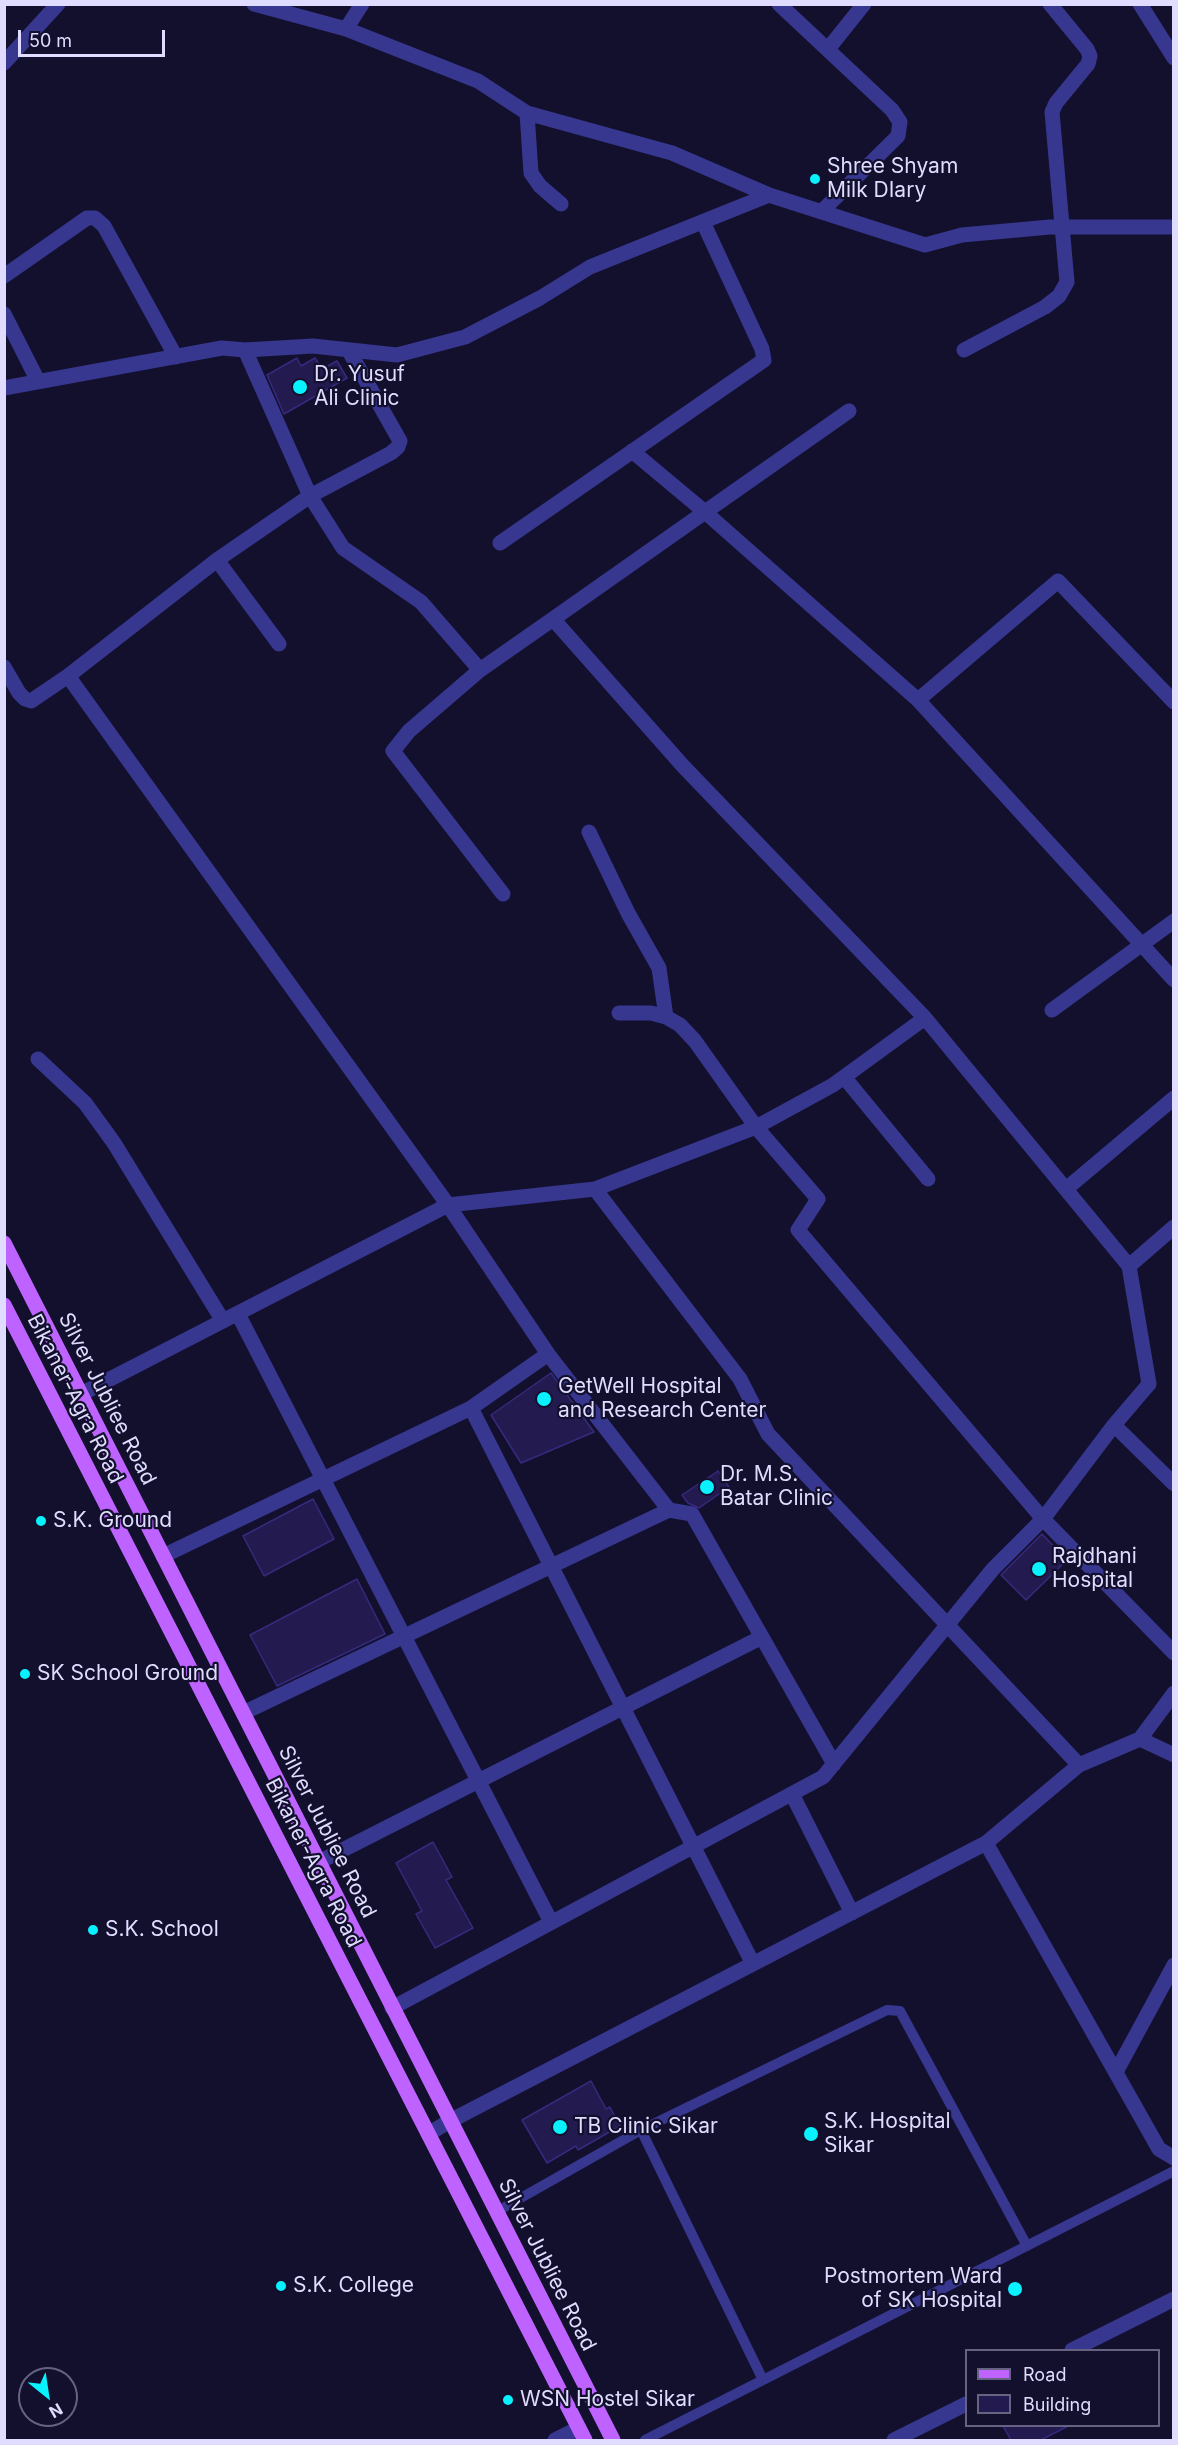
<!DOCTYPE html>
<style>
body{margin:0}
#map{position:relative;width:1178px;height:2445px;overflow:hidden;background:#13102e;font-family:Inter,sans-serif}
canvas{display:block}
.frame{position:absolute;inset:0;border:6px solid #dfdcff;pointer-events:none}
.legend{position:absolute;left:965px;top:2349px;width:195px;height:78px;box-sizing:border-box;background:#13102e;border:2px solid #656282;margin:0;padding:8px 10px;list-style:none;font-size:18px;color:#dfdcff}
.legend li{display:flex;align-items:center;gap:12px;height:30px}
.legend b{width:30px;border:2px solid #656282}
.north{position:absolute;left:18px;top:2367px;width:60px;height:60px;box-sizing:border-box;background:#13102e;border:2px solid #656282;border-radius:50%;rotate:150deg;font-size:16px;font-weight:700;line-height:24px;text-align:center;color:#dfdcff}
.north::after{content:'';display:block;margin:auto;width:21px;height:27px;background:#08f1ff;clip-path:polygon(50% 0,100% 100%,50% 72%,0 100%)}
.scale{position:absolute;left:18px;top:30px;width:147px;height:27px;box-sizing:border-box;border:3px solid #dfdcff;border-top:0;padding-left:8px;font-size:18px;line-height:21px;white-space:nowrap;color:#dfdcff;-webkit-text-stroke:4px #13102e;paint-order:stroke}
</style>
<div id="map">
<canvas width="1178" height="2445"></canvas>
<div class="frame"></div>
<ul class="legend">
<li><b style="height:8px;background:#be63ff"></b>Road</li>
<li><b style="height:16px;background:#231a50"></b>Building</li>
</ul>
<div class="north">N</div>
<div class="scale">50 m</div>
</div>
<script>
const ctx = document.querySelector('canvas').getContext('2d');
ctx.lineJoin = 'round';
function fill(path, color) { ctx.fillStyle = color; ctx.fill(path, 'evenodd'); }
const poly = rows => new Path2D(rows.map(r => 'M' + r).join(''));
function trace(path, color, width, dash) { ctx.strokeStyle = color; ctx.lineWidth = width; ctx.lineCap = dash ? 'butt' : 'round'; ctx.setLineDash(dash || []); ctx.stroke(path); }
function label(font, color, halo, rows, align = 'center') {
  ctx.font = font + ' Inter,sans-serif'; ctx.lineWidth = 4.5; ctx.setLineDash([]); ctx.textBaseline = 'middle'; ctx.strokeStyle = halo; ctx.fillStyle = color; for (const [text, x, y, turn = 0] of rows) {
    ctx.save(); ctx.translate(x, y); ctx.rotate((+turn || 0) * Math.PI / 180); ctx.textAlign = isNaN(turn) ? turn : align; if (halo) ctx.strokeText(text, 0, 0); ctx.fillText(text, 0, 0); ctx.restore();
  }
}
const building = poly([
 [297,358,301,366,315,358,322,369,337,361,347,378,284,414,267,375,297,358],
 [551,1373,594,1432,521,1463,491,1415,551,1373],
 [718,1471,729,1487,699,1508,688,1503,682,1495,718,1471],
 [313,1499,334,1539,264,1576,243,1536,313,1499],
 [1042,1534,1067,1560,1026,1600,1001,1575,1042,1534],
 [357,1579,385,1634,277,1686,250,1635,357,1579],
 [433,1842,452,1877,446,1880,473,1928,435,1948,416,1914,422,1911,396,1863,433,1842],
 [591,2081,606,2109,610,2107,620,2126,578,2150,576,2146,547,2163,522,2120,591,2081],
 [1003,2426,1068,2426,1041,2440,1011,2440,1003,2426]
]);
fill(building, '#231a50');
trace(building, '#372a7e', 1.5);
trace(poly([
 [641,2130,763,2380],
 [496,2212,641,2130,887,2010,900,2011,1027,2246],
 [645,2440,1174,2171]
]), '#373790', 10);
trace(poly([
 [254,4,346,29,478,81,527,113,672,153,769,195,925,245,962,235,1050,227,1174,227],
 [779,4,892,110,900,122,898,136,821,212],
 [1140,4,1174,58],
 [346,29,362,4],
 [828,49,864,4],
 [4,63,58,4],
 [527,113,531,173,540,186,561,204],
 [4,276,87,218,95,218,104,226,176,357],
 [4,314,38,381],
 [245,350,313,346,397,355,465,337,540,298,590,267,769,195],
 [964,350,1045,307,1059,296,1067,282,1052,112,1056,103,1088,64,1090,56,1087,49,1050,4],
 [4,388,222,348,245,350,310,496,391,453,398,447,400,441,349,351],
 [632,451,705,512,849,411],
 [500,543,764,360,762,349,703,222],
 [217,560,279,644],
 [553,619,480,670,421,602,343,548,310,496,217,560,68,676,448,1205,548,1354,471,1408,753,1964],
 [4,667,19,693,25,699,31,701,68,676],
 [480,670,409,731,393,751,503,894],
 [918,700,1058,581,1174,702],
 [589,832,628,913,659,968,666,1017],
 [1052,1010,1174,921],
 [619,1013,651,1013,666,1017,680,1025,695,1041,756,1127,818,1199,798,1230,1043,1519,1174,1653],
 [925,1018,683,766,553,619,705,512,918,700,1174,980],
 [38,1059,85,1103,114,1143,223,1321],
 [844,1077,928,1179],
 [595,1189,740,1379,768,1434,1079,1765],
 [1066,1189,1174,1098],
 [1129,1266,1174,1227],
 [238,1314,551,1922],
 [81,1394,448,1205,595,1189,756,1127,833,1085,925,1018,1129,1266,1149,1384,1114,1425,1043,1519,993,1569,823,1777,392,2008],
 [1114,1425,1174,1484],
 [669,1510,692,1514,834,1764],
 [163,1556,471,1408],
 [243,1713,669,1510,548,1354],
 [1140,1739,1174,1755],
 [792,1794,852,1913],
 [986,1843,1159,2149,1174,2158],
 [319,1862,762,1637],
 [1116,2072,1174,1965],
 [428,2134,450,2121,986,1843,1079,1765,1140,1739,1174,1693],
 [1072,2350,1174,2299],
 [555,2440,579,2428],
 [894,2440,966,2404]
]), '#373790', 15);
trace(poly([
 [4,1243,613,2440],
 [4,1305,585,2440]
]), '#be63ff', 15);
for (const [x, y, r, color] of [
 [815,179,6,"#08f1ff"],
 [300,387,8,"#08f1ff"],
 [544,1399,8,"#08f1ff"],
 [707,1487,8,"#08f1ff"],
 [41,1521,6,"#08f1ff"],
 [1039,1569,8,"#08f1ff"],
 [25,1674,6,"#08f1ff"],
 [93,1930,6,"#08f1ff"],
 [560,2127,8,"#08f1ff"],
 [811,2134,8,"#08f1ff"],
 [281,2286,6,"#08f1ff"],
 [1015,2289,8,"#08f1ff"],
 [508,2400,6,"#08f1ff"]
]) { const dot = new Path2D(); dot.arc(x, y, r, 0, 2 * Math.PI); ctx.fillStyle = color; ctx.fill(dot); trace(dot, '#13102e', 2); }
label('21px', '#dfdcff', '#13102e', [
 ["Shree Shyam",827,167],
 ["Milk DIary",827,191],
 ["Dr. Yusuf",314,375],
 ["Ali Clinic",314,399],
 ["GetWell Hospital",558,1387],
 ["and Research Center",558,1411],
 ["Dr. M.S.",720,1475],
 ["Batar Clinic",720,1499],
 ["S.K. Ground",53,1521],
 ["Rajdhani",1052,1557],
 ["Hospital",1052,1581],
 ["SK School Ground",37,1674],
 ["S.K. School",105,1930],
 ["S.K. Hospital",824,2122],
 ["Sikar",824,2146],
 ["TB Clinic Sikar",574,2127],
 ["Postmortem Ward",1002,2277,"right"],
 ["of SK Hospital",1002,2301,"right"],
 ["S.K. College",293,2286],
 ["WSN Hostel Sikar",520,2400]
], 'left');
label('21px', '#dfdcff', '#13102e', [
 ["Bikaner-Agra Road",75,1399,63],
 ["Silver Jubliee Road",107,1399,63],
 ["Silver Jubliee Road",327,1832,63],
 ["Bikaner-Agra Road",313,1863,63],
 ["Silver Jubliee Road",547,2265,63]
]);
</script>
